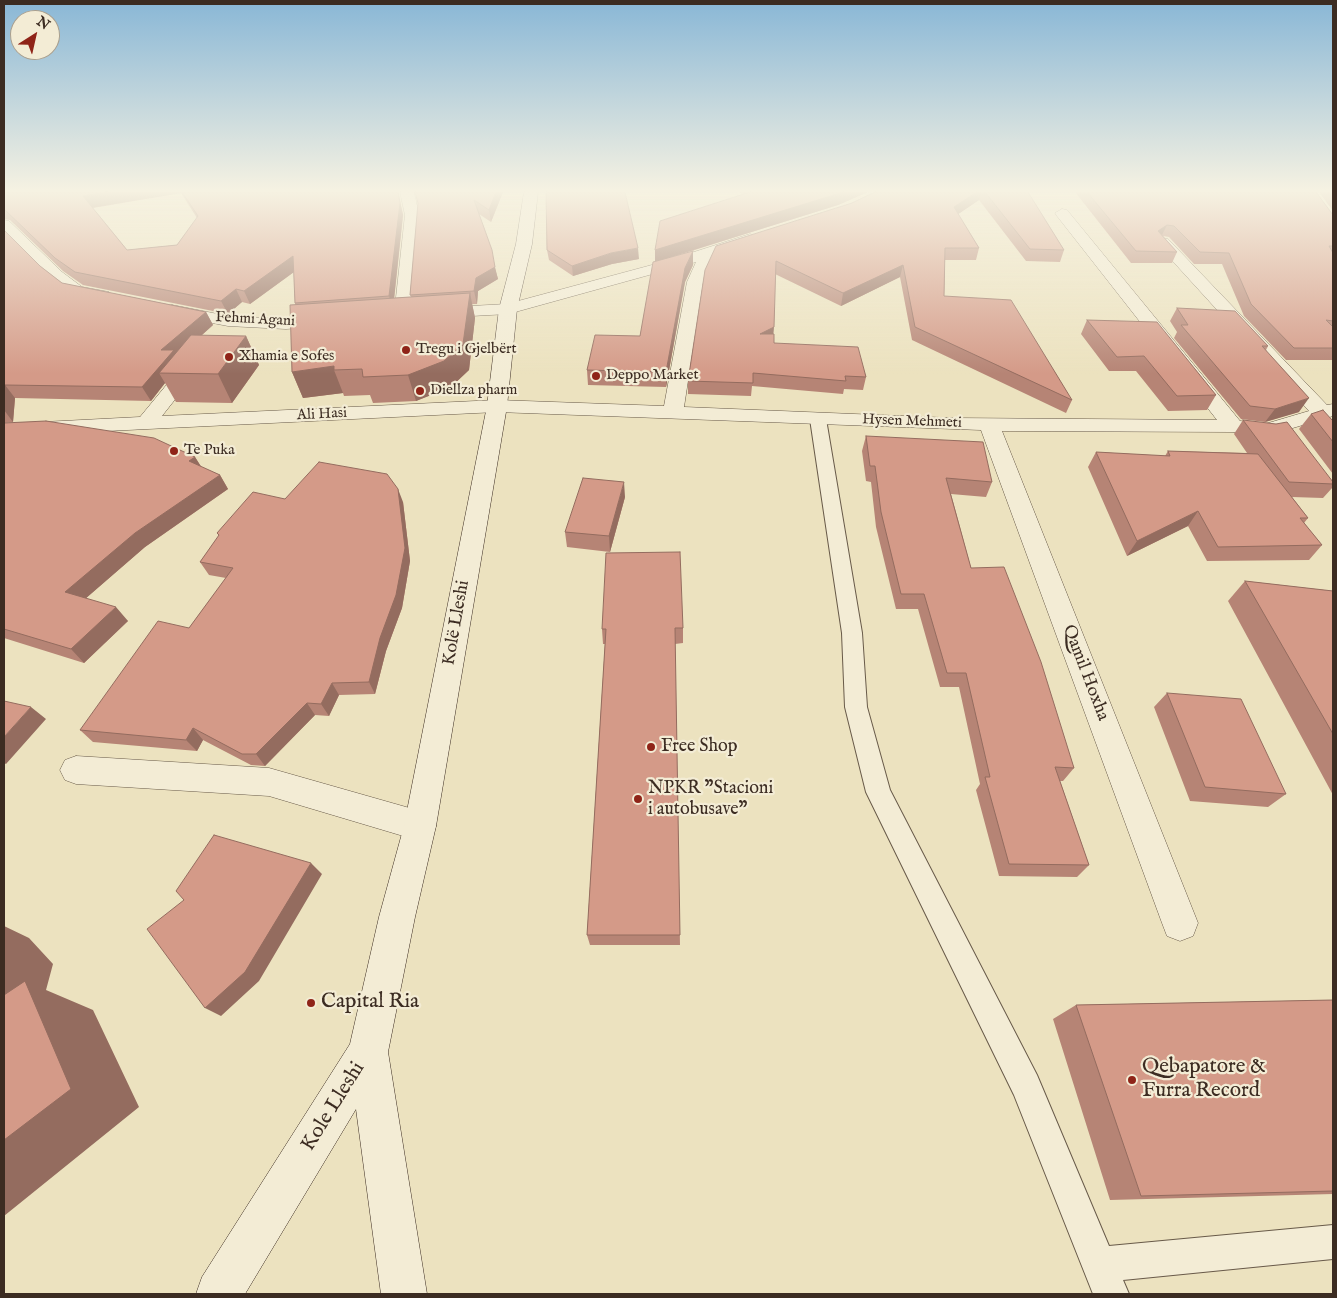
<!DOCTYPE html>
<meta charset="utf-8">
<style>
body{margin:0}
#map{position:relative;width:1337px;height:1298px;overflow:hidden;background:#ece2bf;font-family:"IM FELL English",serif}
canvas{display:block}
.frame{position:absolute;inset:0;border:5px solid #3c2c22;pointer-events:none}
.north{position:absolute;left:10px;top:10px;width:50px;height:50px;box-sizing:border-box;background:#f3ecd5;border:1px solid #aa9f8d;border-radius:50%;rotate:35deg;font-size:14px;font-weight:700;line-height:20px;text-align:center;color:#3c2c22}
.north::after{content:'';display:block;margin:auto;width:18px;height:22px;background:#8f2418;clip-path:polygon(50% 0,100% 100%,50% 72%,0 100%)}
</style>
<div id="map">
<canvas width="1337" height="1298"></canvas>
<div class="frame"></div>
<div class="north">N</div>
</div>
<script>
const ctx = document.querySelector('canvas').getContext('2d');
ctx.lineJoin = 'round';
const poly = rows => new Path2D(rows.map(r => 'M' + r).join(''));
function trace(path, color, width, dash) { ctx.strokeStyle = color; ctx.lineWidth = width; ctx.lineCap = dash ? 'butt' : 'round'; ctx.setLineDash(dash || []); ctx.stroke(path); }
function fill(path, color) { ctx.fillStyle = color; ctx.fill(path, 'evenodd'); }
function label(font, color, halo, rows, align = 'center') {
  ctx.font = font + ' "IM FELL English",serif'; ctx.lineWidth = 4.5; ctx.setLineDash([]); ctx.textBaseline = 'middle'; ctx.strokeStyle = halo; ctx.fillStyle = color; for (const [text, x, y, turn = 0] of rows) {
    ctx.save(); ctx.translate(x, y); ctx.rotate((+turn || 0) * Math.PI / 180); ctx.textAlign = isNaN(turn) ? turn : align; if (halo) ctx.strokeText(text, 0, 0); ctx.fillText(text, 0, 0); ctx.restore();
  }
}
const lane = poly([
 [818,414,826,419,862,633,867,707,890,790,1037,1075,1109,1246,1333,1225,1333,1259,1123,1280,1129,1294,1093,1294,1014,1095,866,792,845,707,842,633,810,419,818,414]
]);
const street = poly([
 [400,192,414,192,419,215,412,316,409,320,403,321,397,320,394,316,405,215,400,192],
 [1062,209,1067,210,1240,421,1265,424,1309,411,1158,245,1155,242,1158,239,1168,239,1327,405,1333,404,1333,416,1266,436,1233,432,1002,431,1198,923,1193,936,1180,941,1167,936,1162,923,981,430,497,412,4,436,4,424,140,417,187,360,194,358,201,360,203,364,162,416,497,400,664,406,687,282,696,262,508,314,435,318,429,317,426,313,429,309,435,308,507,304,663,262,750,234,755,236,758,239,755,242,714,256,703,282,684,407,951,418,1217,420,1057,216,1055,213,1062,209],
 [4,220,9,221,62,272,82,287,109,292,111,296,109,300,103,301,71,295,50,278,4,232,4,220],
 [172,305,228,316,286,319,328,316,334,317,337,321,334,325,328,326,286,329,228,326,166,314,163,310,166,306,172,305],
 [76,756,269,768,420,811,432,815,436,826,432,837,420,841,269,796,76,784,65,780,60,770,65,760,76,756]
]);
const secondary = poly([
 [524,192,538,192,532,244,517,309,507,406,436,826,415,917,388,1052,427,1294,381,1294,356,1109,245,1294,196,1294,202,1277,350,1044,379,917,404,826,487,406,499,309,516,244,524,192]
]);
trace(lane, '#685a49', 2);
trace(street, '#685a49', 1);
trace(secondary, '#3c2c22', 1);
fill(lane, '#f3ecd5');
fill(street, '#f3ecd5');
fill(secondary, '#f3ecd5');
fill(poly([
 [4,192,398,192,403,215,394,298,411,297,410,295,418,204,415,192,503,192,491,222,479,214,498,279,478,291,477,304,472,304,475,318,469,370,451,387,416,401,373,403,370,395,344,396,343,393,303,398,292,372,295,304,294,272,250,304,242,302,228,314,83,285,63,271,10,220,4,219],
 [181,193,197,218,177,245,127,250,93,208],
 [738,192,868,192,838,205,672,257,693,265,685,282,666,387,588,385,587,370,640,336,655,261,655,250,743,194],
 [875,192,1028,192,1064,250,1060,262,1026,261,979,200,958,214,979,248,976,260,945,260,944,296,1072,400,1066,413,912,340,900,277,841,306,775,274,773,334,774,343,866,377,863,390,844,389,843,394,752,386,751,396,688,394,688,381,705,270],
 [1075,192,1316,192,1333,215,1333,360,1286,360,1244,316,1222,264,1194,264,1169,237,1163,236,1177,252,1172,263,1131,263],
 [1319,192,1333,192,1333,211],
 [4,230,40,266,62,283,206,312,213,325,201,336,246,336,259,365,232,403,176,402,165,383,151,401,15,398,13,422,4,423],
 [547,250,639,259,612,264,573,276,549,260],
 [1177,308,1268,346,1266,350,1299,412,1265,422,1241,419,1174,338,1177,332,1170,321],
 [1087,320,1216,395,1207,410,1168,411,1136,371,1109,371,1081,334],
 [1311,414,1332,420,1333,419,1333,474,1299,429],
 [1243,420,1333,482,1333,487,1323,498,1292,497,1308,518,1304,523,1322,545,1309,560,1207,561,1188,526,1127,556,1088,467,1096,452,1165,456,1168,451,1247,453,1234,434],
 [4,423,195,457,201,467,220,475,228,489,145,547,86,598,128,621,84,663,4,638],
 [866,436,992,482,986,497,951,494,971,568,1074,768,1063,781,1060,781,1089,865,1077,877,999,876,976,790,980,784,959,687,940,687,918,609,896,609,876,527,871,482,866,481,862,451],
 [625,497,610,552,567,547,565,532],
 [285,499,403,502,410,561,402,608,386,651,375,694,339,695,329,716,315,715,265,766,251,765,203,740,197,751,93,742,80,730,189,628,226,578,209,575,200,562,219,536,217,533],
 [1245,581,1333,591,1333,795,1228,601],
 [683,628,683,643,675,644,680,945,590,945,587,935,605,644,603,644,602,629],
 [1167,693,1286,794,1268,807,1190,801,1154,707],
 [1333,1000,1333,1194,1110,1200,1053,1019,1076,1005]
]), '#b68475');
fill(poly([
 [108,192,181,192,181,193,90,208,83,196],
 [398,192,403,215,393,309,389,296],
 [496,192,503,192,491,222,489,210],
 [844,192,868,192,838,205,655,262,655,250],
 [977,192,981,192,979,200,951,219,954,207],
 [1167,225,1162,235,1158,231],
 [638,248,639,259,612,264,573,276,572,266,611,253],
 [693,251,693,265,685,282,666,387,666,372,685,268],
 [293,256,298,269,250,304,244,291],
 [903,265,900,277,841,306,843,293],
 [495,267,498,279,478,291,477,304,474,291,476,278],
 [236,289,242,302,228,314,221,301],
 [470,293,475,318,469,370,451,387,416,401,408,375],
 [206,312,213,325,159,373,165,383,151,401,142,387,161,350],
 [774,327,773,339,760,334],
 [246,336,259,365,232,403,218,374],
 [334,366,334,370,343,393,303,398,292,372],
 [5,385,15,398,13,422,4,410],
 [1309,398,1299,412,1265,422,1275,409],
 [195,457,204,471,189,461],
 [220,475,228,489,145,547,77,606,65,592,135,533],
 [624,482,625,497,610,552,609,536],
 [398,489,403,502,410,561,402,608,386,651,375,694,369,682],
 [1198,511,1188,526,1127,556,1137,541],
 [116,607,128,621,84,663,71,649],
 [332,683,339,695,329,716,321,704],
 [307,703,315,715,265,766,256,754],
 [31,707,46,719,6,764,4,763,4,737],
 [193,728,203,740,197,751,186,740],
 [311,863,322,874,259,981,221,1016,205,1008],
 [4,926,29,938,53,964,46,990,93,1010,139,1107,4,1216]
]), '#946c5f');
const building = poly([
 [4,192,108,192,83,196,127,250,177,245,198,216,182,192,398,192,400,203,389,296,295,303,293,256,244,291,236,289,221,301,75,272,55,258,4,209,4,192],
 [415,192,496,192,489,210,474,200,492,250,495,267,476,278,474,291,410,295,418,203,415,192],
 [546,192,625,192,638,248,611,253,572,266,547,250,546,192],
 [750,192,844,192,655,250,660,221,750,192],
 [875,192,977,192,954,207,979,248,945,248,944,296,1011,300,1072,400,915,327,903,265,843,293,776,261,774,327,760,334,774,334,774,343,858,347,866,377,845,376,846,381,753,373,753,383,688,381,705,270,716,246,852,203,875,192],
 [985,192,1028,192,1064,250,1030,249,985,192],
 [1087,192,1316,192,1333,215,1333,246,1329,246,1333,253,1333,321,1326,320,1333,327,1333,348,1294,348,1251,304,1229,253,1200,252,1174,226,1167,225,1158,231,1177,252,1136,251,1087,192],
 [4,230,40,266,62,283,206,312,161,350,174,350,142,387,5,385,4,393,4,230],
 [693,251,685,268,666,372,587,370,595,335,640,336,653,262,693,251],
 [470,293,463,344,444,361,408,375,363,377,362,369,334,370,334,366,292,372,290,305,470,293],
 [1177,308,1235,311,1268,346,1262,346,1309,398,1275,409,1250,406,1181,325,1188,325,1177,308],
 [1087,320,1157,322,1216,395,1177,396,1144,356,1117,357,1087,320],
 [191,335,246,336,218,374,159,373,191,335],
 [1323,410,1332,420,1333,419,1333,442,1311,414,1323,410],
 [1243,420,1276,424,1287,422,1333,482,1333,484,1289,482,1243,420],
 [46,421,154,438,195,457,189,461,220,475,135,533,65,592,116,607,71,649,4,629,4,423,46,421],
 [866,436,983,442,992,482,946,478,971,568,1004,567,1041,662,1074,768,1055,767,1089,865,1009,864,985,777,990,777,966,673,947,673,924,594,901,594,881,512,875,466,870,466,866,436],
 [1168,451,1258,454,1308,518,1300,518,1322,545,1218,547,1198,511,1137,541,1096,452,1170,456,1168,451],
 [319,462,387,474,398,489,405,548,396,595,380,638,369,682,332,683,321,704,307,703,256,754,242,754,193,728,186,740,80,730,158,621,189,628,233,568,200,562,219,535,217,533,253,492,285,499,319,462],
 [583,478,624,482,609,536,565,532,583,478],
 [680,552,683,628,675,628,680,935,587,935,606,629,602,629,606,553,680,552],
 [1245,581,1333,591,1333,734,1245,581],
 [1167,693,1241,699,1286,794,1205,787,1167,693],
 [4,701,31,707,4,737,4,701],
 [214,835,311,863,245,972,205,1008,147,929,184,900,176,891,214,835],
 [25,981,71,1089,4,1140,4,995,25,981],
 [1333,1000,1333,1191,1141,1196,1076,1005,1333,1000]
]);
fill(building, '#d49a88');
trace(building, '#946c5f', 1);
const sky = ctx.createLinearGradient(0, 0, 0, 374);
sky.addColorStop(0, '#89b7d6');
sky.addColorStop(0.51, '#f6f2e2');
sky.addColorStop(1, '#f6f2e200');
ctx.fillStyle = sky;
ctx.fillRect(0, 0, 1337, 374);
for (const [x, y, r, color] of [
 [406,350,5,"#8f2418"],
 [229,357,5,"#8f2418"],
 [596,376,5,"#8f2418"],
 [420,391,5,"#8f2418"],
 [174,451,5,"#8f2418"],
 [651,747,5,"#8f2418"],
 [638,799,5,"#8f2418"],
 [311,1003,5,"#8f2418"],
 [1132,1080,5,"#8f2418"]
]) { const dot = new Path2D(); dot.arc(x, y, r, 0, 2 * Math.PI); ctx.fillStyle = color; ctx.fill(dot); trace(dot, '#f3ecd5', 2); }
label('15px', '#3c2c22', '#f3ecd5', [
 ["Fehmi Agani",255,320,3],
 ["Ali Hasi",322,415,-3],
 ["Hysen Mehmeti",912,422,2]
]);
label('15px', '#3c2c22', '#f3ecd5', [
 ["Tregu i Gjelbërt",416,350],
 ["Xhamia e Sofes",239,357],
 ["Deppo Market",606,376],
 ["Diellza pharm",430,391],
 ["Te Puka",184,451]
], 'left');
label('18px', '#3c2c22', '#f3ecd5', [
 ["Kolë Lleshi",457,623,-80],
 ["Qamil Hoxha",1085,673,69]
]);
label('18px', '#3c2c22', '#f3ecd5', [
 ["Free Shop",661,747],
 ["NPKR \"Stacioni",648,789],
 ["i autobusave\"",648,810]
], 'left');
label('21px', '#3c2c22', '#f3ecd5', [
 ["Capital Ria",321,1003],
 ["Qebapatore &",1142,1068],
 ["Furra Record",1142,1092]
], 'left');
label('21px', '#3c2c22', '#f3ecd5', [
 ["Kole Lleshi",334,1107,-58]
]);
</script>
